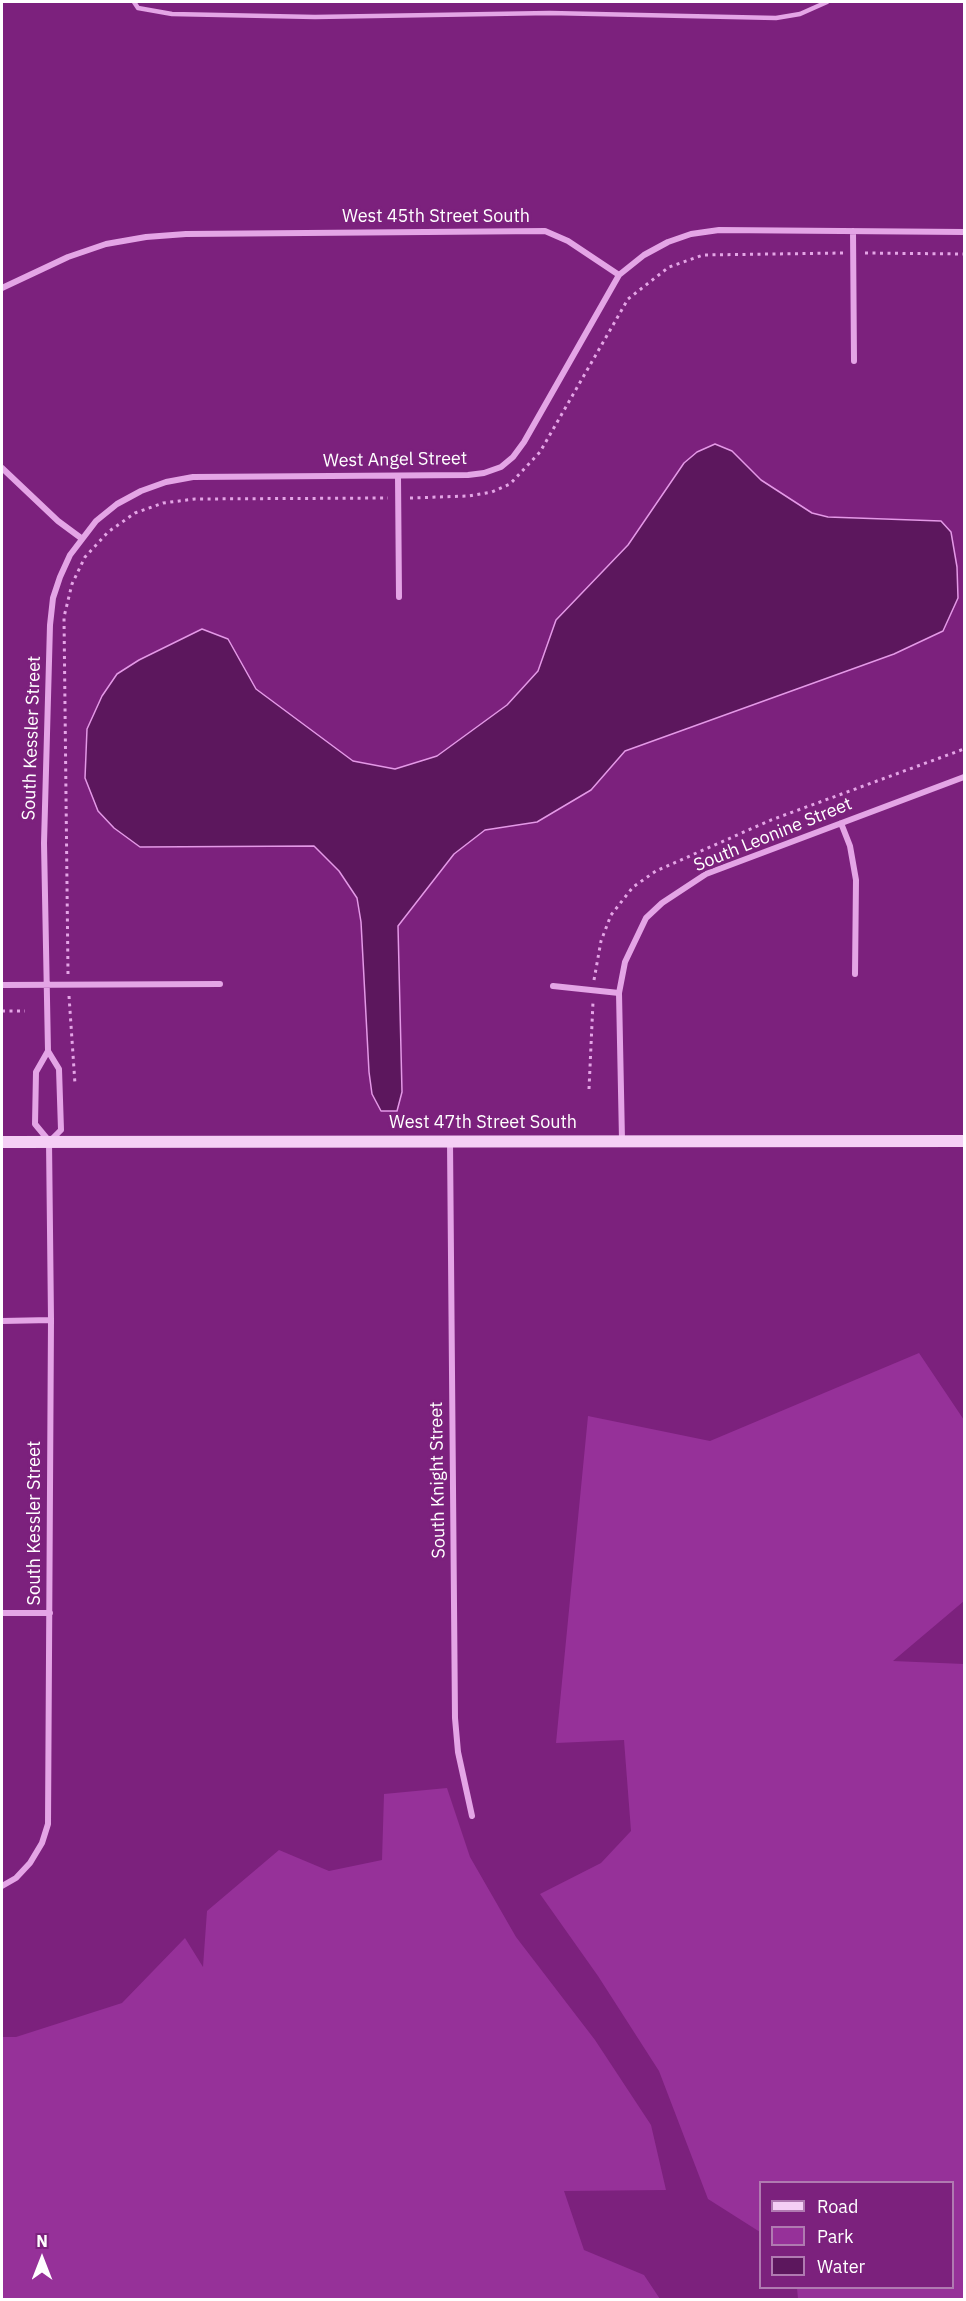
<!DOCTYPE html>
<style>
body{margin:0}
#map{position:relative;width:966px;height:2301px;overflow:hidden;background:#7c217d;font-family:"IBM Plex Sans",sans-serif}
canvas{display:block}
.frame{position:absolute;inset:0;border:3px solid #fff;pointer-events:none}
.legend{position:absolute;left:759px;top:2181px;width:195px;height:108px;box-sizing:border-box;background:#7c217d;border:2px solid #b07ab1;margin:0;padding:8px 10px;list-style:none;font-size:18px;color:#fff}
.legend li{display:flex;align-items:center;gap:12px;height:30px}
.legend b{width:30px;border:2px solid #b07ab1}
.north{position:absolute;left:12px;top:2229px;width:60px;height:60px;-webkit-text-stroke:4px #7c217d;paint-order:stroke;rotate:0deg;font-size:16px;font-weight:700;line-height:24px;text-align:center;color:#fff}
.north::after{content:'';display:block;margin:auto;width:21px;height:27px;background:#fff;clip-path:polygon(50% 0,100% 100%,50% 72%,0 100%)}
</style>
<div id="map">
<canvas width="966" height="2301"></canvas>
<div class="frame"></div>
<ul class="legend">
<li><b style="height:8px;background:#f5cff5"></b>Road</li>
<li><b style="height:16px;background:#963199"></b>Park</li>
<li><b style="height:16px;background:#5c175d"></b>Water</li>
</ul>
<div class="north">N</div>
</div>
<script>
const ctx = document.querySelector('canvas').getContext('2d');
ctx.lineJoin = 'round';
function fill(path, color) { ctx.fillStyle = color; ctx.fill(path, 'evenodd'); }
const poly = rows => new Path2D(rows.map(r => 'M' + r).join(''));
function trace(path, color, width, dash) { ctx.strokeStyle = color; ctx.lineWidth = width; ctx.lineCap = dash ? 'butt' : 'round'; ctx.setLineDash(dash || []); ctx.stroke(path); }
function label(font, color, halo, rows, align = 'center') {
  ctx.font = font + ' "IBM Plex Sans",sans-serif'; ctx.lineWidth = 6; ctx.setLineDash([]); ctx.textBaseline = 'middle'; ctx.strokeStyle = halo; ctx.fillStyle = color; for (const [text, x, y, turn = 0] of rows) {
    ctx.save(); ctx.translate(x, y); ctx.rotate((+turn || 0) * Math.PI / 180); ctx.textAlign = isNaN(turn) ? turn : align; if (halo) ctx.strokeText(text, 0, 0); ctx.fillText(text, 0, 0); ctx.restore();
  }
}
fill(poly([
 [919,1353,964,1420,964,1601,893,1661,964,1664,964,2299,798,2299,797,2288,952,2288,952,2182,760,2182,760,2232,708,2199,659,2071,598,1976,540,1894,601,1863,631,1831,624,1740,556,1743,588,1416,710,1441],
 [447,1788,470,1857,516,1937,595,2040,651,2125,666,2190,564,2191,584,2250,644,2275,660,2299,2,2299,2,2037,16,2037,122,2003,185,1938,203,1967,207,1911,279,1850,329,1871,382,1860,384,1794]
]), '#963199');
const water = poly([
 [715,444,732,451,761,480,812,513,828,517,941,521,951,532,957,567,958,598,943,631,894,654,625,751,591,790,537,822,485,830,454,854,398,926,402,1092,397,1111,381,1111,372,1094,369,1072,361,922,357,898,339,871,314,846,140,847,114,828,98,811,85,778,87,729,102,696,117,674,139,660,202,629,228,639,256,689,353,761,395,769,437,756,507,705,538,671,556,620,628,545,684,463,697,452,715,444]
]);
fill(water, '#5c175d');
trace(water, '#e499e7', 1.5);
trace(poly([
 [865,253,964,254],
 [410,498,468,496,492,492,510,484,540,452,628,299,669,267,703,255,843,253],
 [68,974,64,617,72,584,85,557,108,532,135,513,163,503,195,499,388,498],
 [594,980,601,941,611,915,633,887,656,871,771,820,964,749],
 [69,996,75,1084],
 [2,1011,25,1011],
 [589,1089,593,1002]
]), '#e4a5e6', 3, [3, 4.5]);
trace(poly([
 [134,2,138,8,172,14,315,17,550,13,776,18,800,14,827,2]
]), '#e4a5e6', 4.5);
trace(poly([
 [853,231,854,361],
 [2,288,68,257,106,244,146,237,186,234,545,231,568,241,619,275],
 [2,468,58,521,81,538],
 [398,476,399,597],
 [841,823,850,846,856,880,855,974],
 [2,985,220,984],
 [553,986,619,993],
 [48,1051,59,1069,61,1130,50,1141],
 [622,1140,619,993,625,962,646,918,662,903,706,874,964,777],
 [450,1142,455,1718,458,1752,472,1816],
 [2,1321,51,1320],
 [2,1613,50,1613],
 [2,1886,16,1878,30,1863,42,1843,48,1824,51,1320,49,1141,35,1124,36,1072,48,1051,44,843,50,625,53,598,60,577,70,555,96,521,117,504,141,491,166,482,193,477,468,475,484,473,501,467,513,457,524,442,619,275,644,255,668,242,691,234,719,230,964,232]
]), '#e4a5e6', 6);
trace(poly([
 [2,1142,964,1141]
]), '#f5cff5', 12);
label('18px', '#fff', '#7c217d', [
 ["West 45th Street South",436,217],
 ["West Angel Street",395,460,-1],
 ["South Kessler Street",32,738,-88],
 ["South Leonine Street",773,835,-22],
 ["West 47th Street South",483,1123],
 ["South Knight Street",438,1480,-91],
 ["South Kessler Street",35,1523,-90]
]);
</script>
